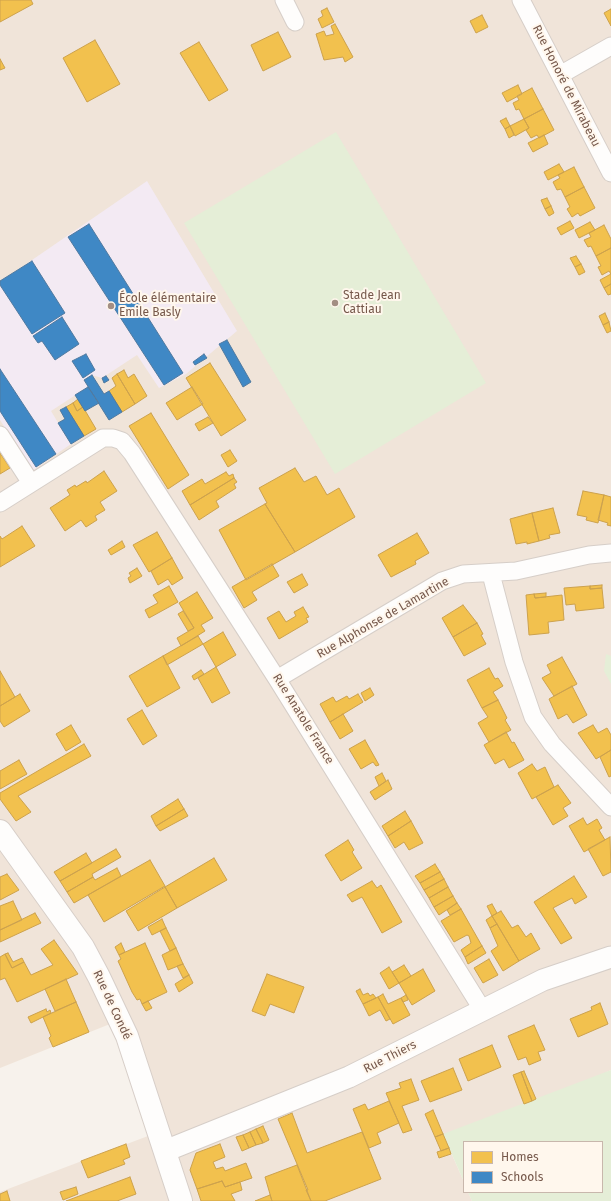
<!DOCTYPE html>
<meta charset="utf-8">
<style>
body{margin:0}
#map{position:relative;width:611px;height:1201px;overflow:hidden;background:#f7f2ec;font-family:"Fira Sans",sans-serif}
canvas{display:block}
.legend{position:absolute;left:463px;top:1141px;width:140px;height:52px;box-sizing:border-box;background:#fff7ed;border:1px solid #c8b7ac;margin:0;padding:5px 7px;list-style:none;font-size:12px;color:#76584b}
.legend li{display:flex;align-items:center;gap:8px;height:20px}
.legend b{width:20px;border:1px solid #c8b7ac}
</style>
<div id="map">
<canvas width="611" height="1201"></canvas>
<ul class="legend">
<li><b style="height:11px;background:#f2c14e"></b>Homes</li>
<li><b style="height:11px;background:#3f88c5"></b>Schools</li>
</ul>
</div>
<script>
const ctx = document.querySelector('canvas').getContext('2d');
ctx.lineJoin = 'round';
function fill(path, color) { ctx.fillStyle = color; ctx.fill(path, 'evenodd'); }
const poly = rows => new Path2D(rows.map(r => 'M' + r).join(''));
function trace(path, color, width, dash) { ctx.strokeStyle = color; ctx.lineWidth = width; ctx.lineCap = dash ? 'butt' : 'round'; ctx.setLineDash(dash || []); ctx.stroke(path); }
function label(font, color, halo, rows, align = 'center') {
  ctx.font = font + ' "Fira Sans",sans-serif'; ctx.lineWidth = 4; ctx.setLineDash([]); ctx.textBaseline = 'middle'; ctx.strokeStyle = halo; ctx.fillStyle = color; for (const [text, x, y, turn = 0] of rows) {
    ctx.save(); ctx.translate(x, y); ctx.rotate((+turn || 0) * Math.PI / 180); ctx.textAlign = isNaN(turn) ? turn : align; if (halo) ctx.strokeText(text, 0, 0); ctx.fillText(text, 0, 0); ctx.restore();
  }
}
fill(poly([
 [0,0,611,0,611,1070,449,1148,464,1182,464,1192,468,1192,472,1201,0,1201,0,1192,148,1136,120,1020,0,1068]
]), '#f0e4d9');
fill(poly([
 [147,181,237,331,186,374,159,388,137,355,102,378,92,375,84,380,88,387,51,411,71,444,32,471,0,420,0,282]
]), '#f3eaf3');
fill(poly([
 [336,132,486,383,335,474,184,223],
 [606,654,611,656,611,684,604,671],
 [611,1070,611,1201,472,1201,468,1192,602,1192,602,1142,464,1142,464,1182,443,1134]
]), '#e5eed7');
const homes = poly([
 [0,0,31,0,33,4,0,22,0,0],
 [327,8,334,22,322,28,318,19,323,16,321,11,327,8],
 [611,9,611,26,604,13,611,9],
 [482,15,488,27,476,33,470,21,482,15],
 [335,24,353,57,345,62,343,57,324,60,316,34,324,31,326,36,334,34,331,26,335,24],
 [278,32,291,57,263,71,251,45,278,32],
 [95,40,120,84,87,102,63,58,95,40],
 [199,42,228,90,209,101,180,53,199,42],
 [0,59,5,68,0,70,0,59],
 [518,85,522,94,507,102,502,93,518,85],
 [532,88,543,109,524,119,519,109,516,110,513,103,519,100,517,96,532,88],
 [543,109,554,130,539,138,537,135,531,138,526,130,529,128,524,119,543,109],
 [506,118,510,126,505,129,500,121,506,118],
 [524,119,529,128,515,136,510,126,524,119],
 [510,126,514,135,509,138,505,129,510,126],
 [544,135,548,144,533,152,528,143,544,135],
 [559,164,564,172,548,180,544,172,559,164],
 [574,167,584,187,565,197,561,189,557,190,553,182,560,178,558,175,574,167],
 [584,187,595,208,580,216,578,213,572,217,567,209,570,207,565,197,584,187],
 [547,198,551,206,545,209,541,200,547,198],
 [551,206,554,213,549,216,545,209,551,206],
 [570,221,574,228,561,235,557,228,570,221],
 [590,222,595,230,579,238,575,230,590,222],
 [604,225,611,239,611,248,596,256,591,246,588,247,584,240,591,237,589,233,604,225],
 [611,248,611,274,609,271,602,275,598,267,601,266,596,256,611,248],
 [576,256,581,264,575,267,570,258,576,256],
 [581,264,585,272,579,275,575,267,581,264],
 [611,274,611,284,604,288,600,280,611,274],
 [611,284,611,294,608,295,604,288,611,284],
 [605,313,609,322,603,325,599,316,605,313],
 [609,322,611,331,607,333,603,325,609,322],
 [210,363,246,420,221,436,186,378,210,363],
 [124,370,128,378,134,374,147,396,135,404,117,374,124,370],
 [117,374,135,404,122,412,109,391,116,386,112,378,117,374],
 [192,387,203,404,177,420,166,403,192,387],
 [78,399,83,407,77,411,73,403,78,399],
 [73,403,77,411,83,407,96,429,84,436,66,407,73,403],
 [151,413,189,475,168,489,129,426,151,413],
 [208,417,213,423,199,431,195,424,208,417],
 [230,450,237,461,228,467,221,455,230,450],
 [0,453,10,468,0,474,0,453],
 [295,468,304,482,316,476,327,495,339,488,355,517,295,552,265,504,267,503,259,488,295,468],
 [104,471,117,491,100,502,105,510,95,516,97,520,86,527,81,520,65,531,50,508,70,495,67,490,75,485,76,487,86,481,87,483,104,471],
 [226,472,229,476,233,474,234,478,190,505,182,491,202,479,205,484,226,472],
 [234,478,237,482,234,484,236,488,216,501,219,507,199,520,190,505,234,478],
 [583,491,604,495,598,523,586,520,587,517,577,515,583,491],
 [604,495,611,497,611,526,607,525,608,523,598,520,604,495],
 [265,504,295,552,246,580,219,530,265,504],
 [553,508,560,533,549,535,550,538,539,541,532,513,553,508],
 [532,513,539,541,527,544,527,542,516,544,510,519,532,513],
 [22,526,35,546,0,567,0,536,2,539,22,526],
 [157,532,172,558,149,572,133,545,157,532],
 [417,533,429,553,415,561,416,564,391,577,378,555,417,533],
 [122,541,125,547,111,555,108,550,122,541],
 [172,558,183,578,172,585,168,579,158,585,151,571,172,558],
 [272,564,279,576,252,592,257,600,244,608,232,587,272,564],
 [137,568,142,576,130,583,128,578,131,576,129,573,137,568],
 [302,574,308,585,294,593,287,582,302,574],
 [602,585,602,588,590,589,590,586,602,585],
 [169,586,178,602,149,618,145,610,158,603,153,595,169,586],
 [590,586,590,589,602,588,604,608,576,611,575,604,566,605,564,588,590,586],
 [197,592,213,618,201,625,205,631,181,646,177,638,194,628,179,603,197,592],
 [546,593,546,597,535,598,534,594,546,593],
 [534,594,535,598,562,595,564,620,548,622,549,633,529,635,526,595,534,594],
 [463,605,477,623,453,637,442,618,463,605],
 [303,607,309,617,306,618,308,622,279,639,267,618,279,611,286,622,296,616,294,612,303,607],
 [183,611,194,628,188,631,178,614,183,611],
 [477,623,483,634,481,635,486,644,464,656,453,637,477,623],
 [223,632,236,655,216,667,203,644,223,632],
 [198,636,203,644,167,665,163,656,198,636],
 [163,656,180,688,147,707,129,676,163,656],
 [562,657,577,684,554,696,542,678,551,673,547,665,562,657],
 [216,667,230,693,212,703,198,678,216,667],
 [489,668,495,679,498,678,503,686,493,692,498,700,482,708,467,680,489,668],
 [201,670,204,674,194,680,192,676,201,670],
 [0,671,15,697,0,706,0,671],
 [572,686,587,715,573,723,567,714,558,719,549,699,572,686],
 [370,688,374,695,365,701,361,693,370,688],
 [20,694,30,711,4,727,0,721,0,706,20,694],
 [358,694,363,702,330,722,320,704,333,697,336,702,347,696,349,699,358,694],
 [498,700,507,718,505,720,511,730,489,742,478,723,488,717,482,708,498,700],
 [142,710,157,736,143,745,127,719,142,710],
 [343,714,353,731,340,739,330,722,343,714],
 [71,725,81,742,66,751,56,734,71,725],
 [593,725,598,733,607,728,611,735,611,750,596,759,578,733,593,725],
 [506,732,512,743,514,742,524,760,509,768,504,759,495,764,484,745,506,732],
 [365,740,379,765,376,766,373,762,361,769,349,749,365,740],
 [84,744,91,756,18,796,31,812,16,821,0,799,0,793,84,744],
 [611,750,611,776,609,777,600,757,611,750],
 [19,760,27,774,0,789,0,771,19,760],
 [532,764,537,771,545,767,554,787,532,799,518,773,532,764],
 [382,773,386,781,379,786,375,777,382,773],
 [388,780,392,789,375,800,370,792,388,780],
 [558,785,571,803,563,808,568,816,553,825,536,797,558,785],
 [178,799,184,809,156,826,151,816,178,799],
 [184,809,188,816,160,831,156,826,184,809],
 [405,811,411,821,388,836,382,826,405,811],
 [583,818,587,825,597,819,602,828,599,830,605,840,584,852,569,826,583,818],
 [411,821,423,843,409,850,404,842,395,848,388,836,411,821],
 [610,837,611,872,603,876,588,849,610,837],
 [348,840,354,850,352,852,362,868,341,881,325,855,348,840],
 [116,849,121,857,92,874,93,877,67,892,60,881,116,849],
 [86,853,92,863,60,881,54,872,86,853],
 [214,858,227,880,177,908,165,887,214,858],
 [150,860,165,886,104,922,88,895,150,860],
 [435,864,440,872,420,883,415,876,435,864],
 [117,868,121,876,74,903,67,892,93,877,95,880,117,868],
 [440,872,444,879,424,890,420,883,440,872],
 [7,874,19,890,0,900,0,877,7,874],
 [574,876,587,897,575,904,572,898,553,908,572,938,561,944,534,902,574,876],
 [444,879,448,887,429,898,424,890,444,879],
 [372,881,377,888,381,885,402,922,382,933,362,897,352,902,347,895,372,881],
 [165,887,177,908,138,931,126,911,165,887],
 [448,887,453,896,434,907,429,898,448,887],
 [453,896,457,903,439,915,434,907,453,896],
 [13,901,22,920,0,930,0,906,13,901],
 [457,903,461,909,450,915,447,910,457,903],
 [492,904,497,913,492,916,487,906,492,904],
 [461,909,482,946,465,957,461,950,471,943,469,936,467,935,454,942,441,921,461,909],
 [501,911,512,928,518,925,526,937,531,933,540,949,519,961,492,916,501,911],
 [35,913,41,923,0,942,0,930,35,913],
 [492,916,497,924,490,928,486,920,492,916],
 [162,919,166,928,152,935,148,927,162,919],
 [497,924,519,961,503,971,491,951,498,946,490,928,497,924],
 [166,928,176,948,170,951,160,931,166,928],
 [54,940,78,974,17,1002,5,978,0,980,0,957,5,954,12,968,24,962,31,975,53,965,41,949,54,940],
 [121,943,125,952,119,955,115,947,121,943],
 [145,943,167,992,142,1004,140,999,137,1000,132,992,118,961,121,959,119,955,145,943],
 [482,946,486,953,468,964,465,957,482,946],
 [176,948,183,964,168,970,162,955,176,948],
 [8,953,13,962,22,958,24,962,12,968,5,954,8,953],
 [489,959,498,975,483,983,474,968,489,959],
 [183,964,189,975,183,978,177,966,183,964],
 [404,965,411,976,399,983,392,972,404,965],
 [389,967,399,983,389,989,380,973,389,967],
 [423,969,435,991,412,1005,399,983,423,969],
 [267,974,304,987,294,1013,270,1004,265,1016,252,1011,267,974],
 [189,975,193,983,179,992,175,984,189,975],
 [66,979,76,1002,55,1011,45,989,66,979],
 [360,989,363,995,368,993,370,996,373,994,376,998,363,1004,356,991,360,989],
 [383,994,388,1004,401,998,410,1015,393,1024,378,997,383,994],
 [406,995,408,1000,403,1002,401,998,406,995],
 [378,997,390,1019,386,1021,380,1010,369,1016,363,1004,378,997],
 [148,1001,152,1008,146,1011,142,1004,148,1001],
 [76,1002,89,1032,53,1047,49,1038,51,1036,43,1017,76,1002],
 [600,1003,608,1024,578,1037,570,1019,592,1010,591,1007,600,1003],
 [46,1009,47,1012,50,1010,51,1013,31,1023,28,1017,46,1009],
 [534,1025,545,1050,538,1052,541,1060,529,1065,526,1057,518,1060,508,1036,534,1025],
 [492,1045,501,1067,468,1081,459,1059,492,1045],
 [453,1068,462,1090,430,1102,421,1081,453,1068],
 [524,1071,536,1099,532,1101,521,1072,524,1071],
 [521,1072,532,1101,524,1104,513,1075,521,1072],
 [411,1079,419,1100,402,1106,412,1130,403,1133,386,1093,401,1088,399,1083,411,1079],
 [389,1101,399,1123,377,1133,381,1143,369,1148,353,1109,365,1104,368,1110,389,1101],
 [433,1110,443,1134,435,1137,425,1114,433,1110],
 [292,1113,307,1153,362,1132,381,1179,325,1201,311,1201,306,1190,308,1190,278,1119,292,1113],
 [263,1126,269,1140,263,1143,256,1129,263,1126],
 [256,1129,263,1143,256,1145,250,1132,256,1129],
 [250,1132,256,1145,249,1148,243,1135,250,1132],
 [443,1134,449,1148,441,1151,435,1137,443,1134],
 [243,1135,249,1148,242,1151,236,1137,243,1135],
 [126,1144,130,1157,123,1160,125,1164,88,1178,81,1161,126,1144],
 [220,1144,225,1157,213,1162,216,1169,223,1167,225,1171,246,1163,252,1178,225,1187,222,1181,197,1189,190,1170,196,1153,220,1144],
 [449,1148,451,1154,439,1158,437,1152,449,1148],
 [297,1165,311,1201,272,1201,265,1177,297,1165],
 [130,1177,136,1194,117,1201,66,1201,130,1177],
 [222,1181,225,1187,240,1182,242,1190,231,1194,235,1201,201,1201,197,1189,222,1181],
 [76,1187,78,1194,63,1200,60,1192,76,1187],
 [7,1191,10,1201,0,1201,0,1194,7,1191],
 [270,1195,272,1201,255,1201,270,1195]
]);
fill(homes, '#f2c14e');
trace(homes, '#cda24d', 1);
const schools = poly([
 [89,224,183,373,164,385,68,237,89,224],
 [32,261,65,313,32,334,0,285,0,281,32,261],
 [62,317,79,344,55,360,42,341,38,343,33,336,62,317],
 [227,340,251,382,243,387,219,344,227,340],
 [86,354,95,370,83,378,72,361,86,354],
 [204,354,207,358,195,365,193,362,204,354],
 [0,369,56,454,36,467,0,411,0,369],
 [92,375,104,394,109,391,122,412,109,420,84,380,92,375],
 [106,376,109,380,104,383,102,378,106,376],
 [88,387,99,403,85,411,75,395,88,387],
 [66,407,84,436,71,444,58,423,65,419,60,410,66,407]
]);
fill(schools, '#3f88c5');
trace(schools, '#507aa0', 1);
const minor = poly([
 [284,0,295,22],
 [521,0,611,173],
 [560,75,611,46],
 [0,435,31,483],
 [0,503,103,438,113,438,122,441,132,453,277,679,482,1009],
 [491,574,514,662,533,717,552,744,611,807],
 [277,679,442,581,463,574,516,571,589,555,611,553]
]);
const tertiary = poly([
 [165,1151,349,1077,543,980,611,957]
]);
const secondary = poly([
 [0,831,83,947,99,977,127,1036,181,1201]
]);
trace(minor, '#d6cec8', 19);
trace(tertiary, '#d6cec8', 23);
trace(secondary, '#d7cec8', 24);
trace(minor, '#fefdfc', 17);
trace(tertiary, '#fefdfc', 21);
trace(secondary, '#fefdfc', 22);
for (const [x, y, r, color] of [
 [335,303,4,"#a38e83"],
 [111,306,4,"#a38e83"]
]) { const dot = new Path2D(); dot.arc(x, y, r, 0, 2 * Math.PI); ctx.fillStyle = color; ctx.fill(dot); trace(dot, '#fff7ed', 1.5); }
label('12px', '#76584b', '#fff7ed', [
 ["Rue Honoré de Mirabeau",566,86,63],
 ["Rue Alphonse de Lamartine",383,618,-30],
 ["Rue Anatole France",303,719,58],
 ["Rue de Condé",112,1005,65],
 ["Rue Thiers",390,1057,-27]
]);
label('12px', '#76584b', '#fff7ed', [
 ["Stade Jean",343,296],
 ["Cattiau",343,310],
 ["École élémentaire",119,299],
 ["Emile Basly",119,313]
], 'left');
</script>
